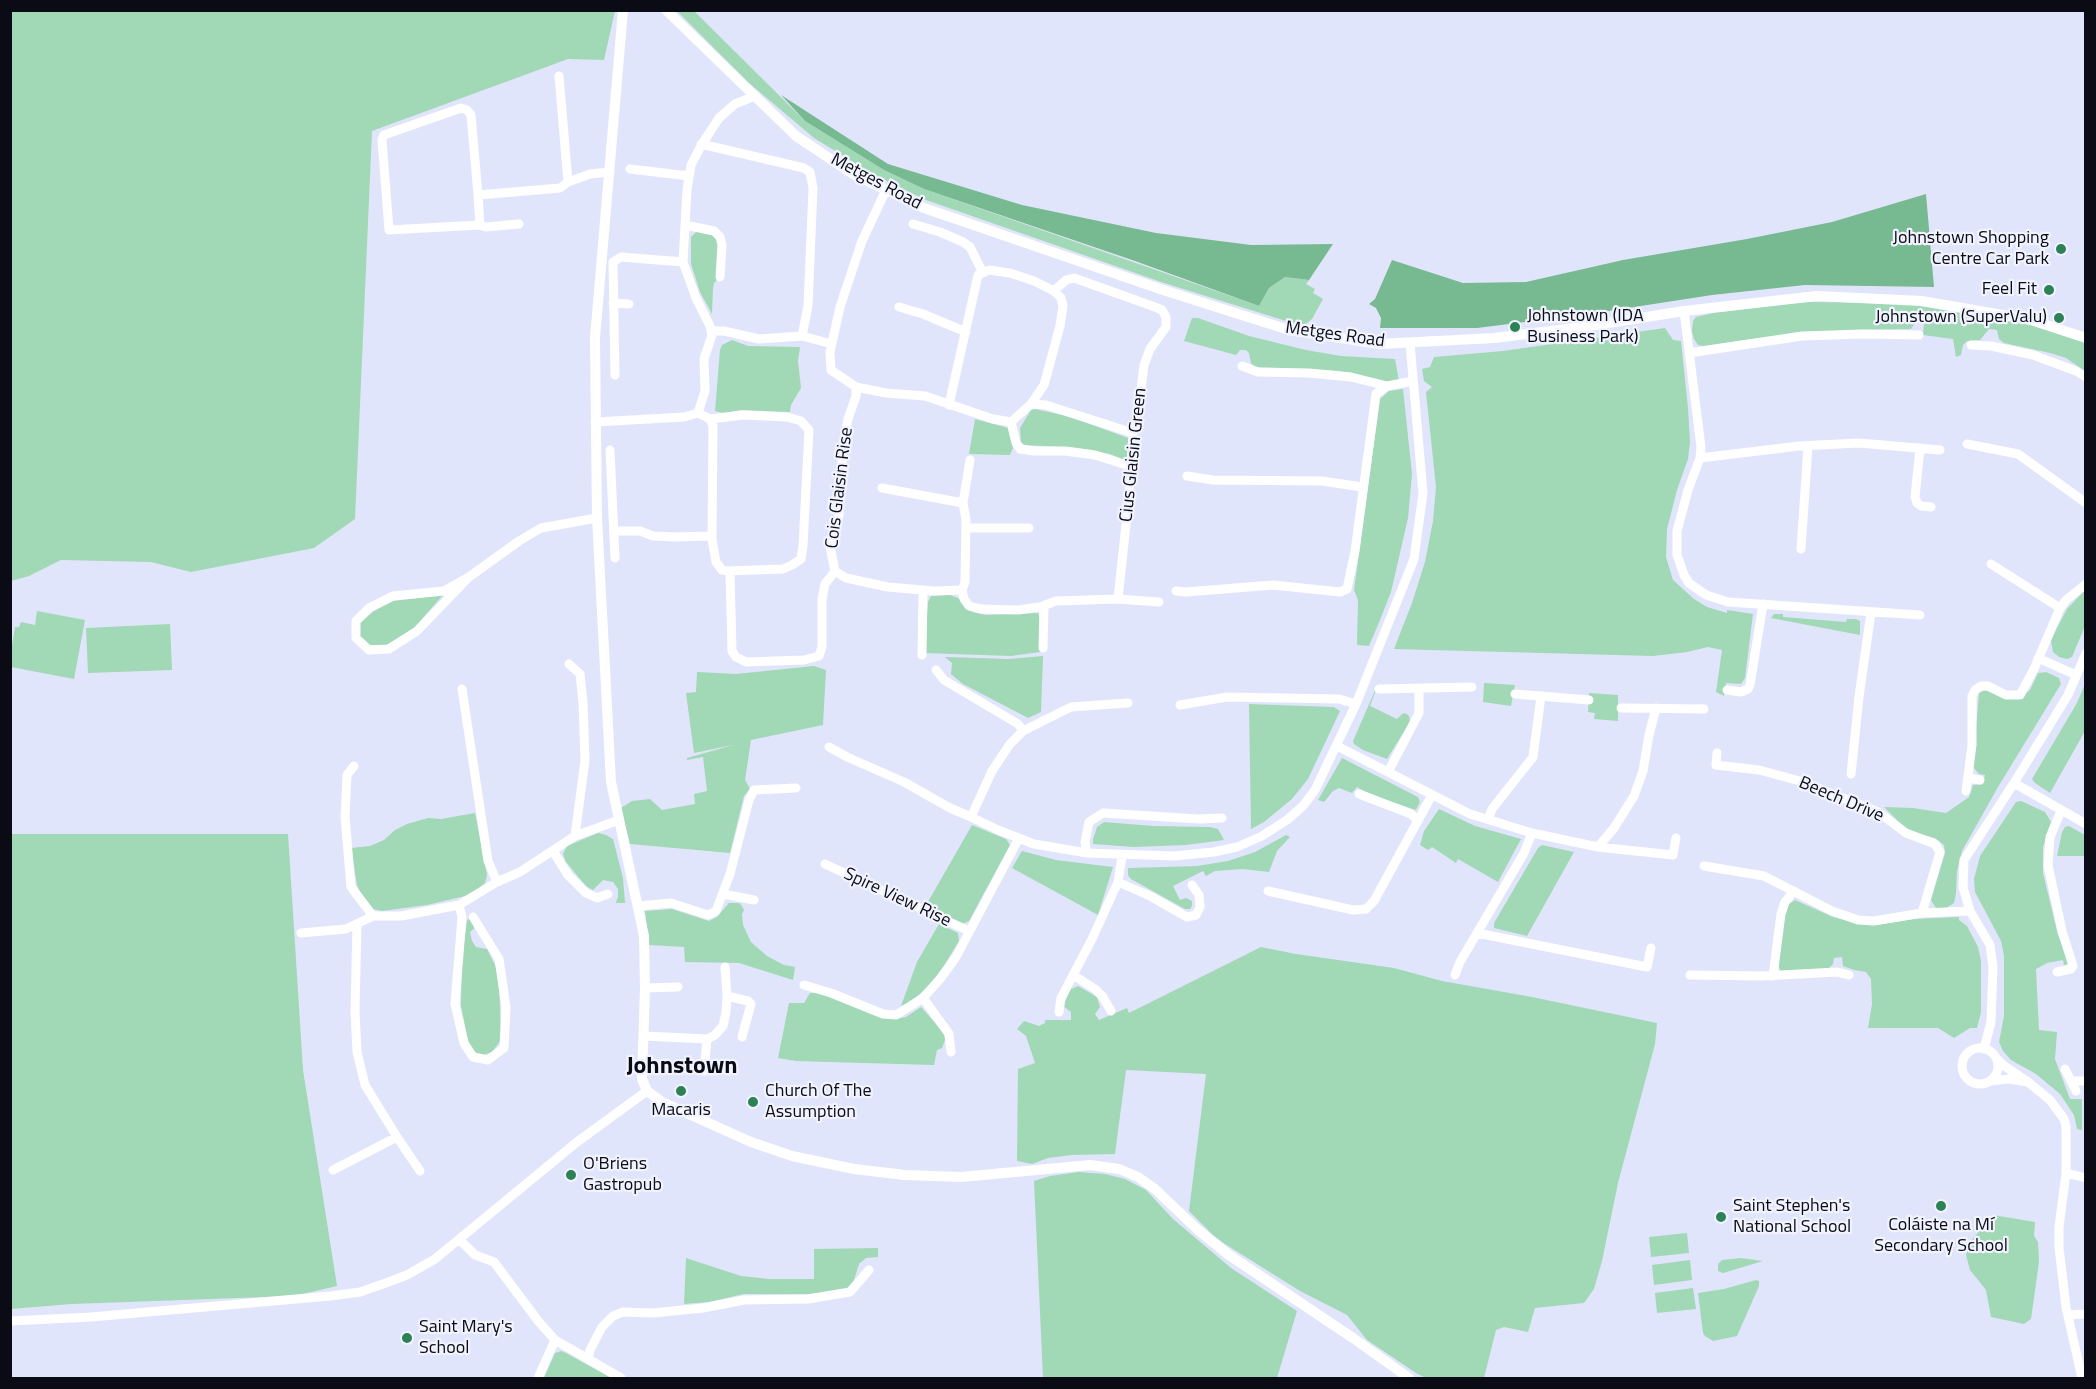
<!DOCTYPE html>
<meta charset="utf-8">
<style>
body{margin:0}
#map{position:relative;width:2096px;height:1389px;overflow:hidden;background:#e1e5fb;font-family:"Titillium Web",sans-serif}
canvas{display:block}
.frame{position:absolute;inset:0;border:12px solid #0a0b14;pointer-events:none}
</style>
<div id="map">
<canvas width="2096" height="1389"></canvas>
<div class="frame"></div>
</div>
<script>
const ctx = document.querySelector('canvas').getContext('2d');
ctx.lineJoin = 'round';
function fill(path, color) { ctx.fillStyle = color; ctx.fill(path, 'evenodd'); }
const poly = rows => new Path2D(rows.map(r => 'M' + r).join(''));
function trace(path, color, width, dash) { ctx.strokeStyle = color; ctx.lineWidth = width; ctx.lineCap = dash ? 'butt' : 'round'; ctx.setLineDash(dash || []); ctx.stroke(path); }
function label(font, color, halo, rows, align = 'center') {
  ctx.font = font + ' "Titillium Web",sans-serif'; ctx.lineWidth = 4.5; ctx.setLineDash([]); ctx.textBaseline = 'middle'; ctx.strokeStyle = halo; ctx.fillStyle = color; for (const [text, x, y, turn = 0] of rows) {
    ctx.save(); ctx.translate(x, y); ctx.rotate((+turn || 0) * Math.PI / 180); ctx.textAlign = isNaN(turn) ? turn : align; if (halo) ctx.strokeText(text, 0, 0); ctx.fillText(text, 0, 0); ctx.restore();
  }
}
fill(poly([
 [11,10,615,11,604,60,568,59,372,131,355,519,314,548,191,572,151,562,61,560,29,576,11,581],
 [677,11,694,11,805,121,884,170,924,189,1259,306,1269,288,1285,277,1309,280,1306,284,1315,289,1313,293,1323,299,1312,319,1306,324,1299,325,1164,283,926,200,876,176,814,138,749,83],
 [697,231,714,234,718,240,717,280,714,283,713,289,712,314,700,292,691,264,691,237],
 [1802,302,1900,303,2019,321,2085,342,2085,371,2066,358,2050,353,2004,343,1999,339,1997,330,1989,329,1980,340,1967,341,1963,345,1961,355,1956,357,1953,339,1923,335,1924,323,1915,323,1911,329,1847,330,1759,338,1703,346,1698,345,1694,339,1692,331,1693,321,1696,317,1713,313],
 [1192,318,1198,318,1249,336,1306,350,1341,356,1395,359,1399,381,1386,383,1340,371,1255,367,1251,363,1249,353,1246,350,1240,350,1236,355,1184,341],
 [1665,328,1673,340,1681,341,1688,408,1690,442,1688,459,1677,490,1667,529,1666,557,1673,580,1694,599,1707,607,1727,613,1727,610,1753,614,1745,678,1741,684,1726,683,1724,696,1716,692,1722,650,1708,647,1687,652,1653,656,1394,649,1412,603,1425,562,1433,521,1436,487,1426,392,1432,387,1424,381,1422,369,1430,367,1434,357,1503,351],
 [732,340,748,346,800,347,798,361,801,388,791,405,790,412,741,410,723,413,715,411,720,350,722,345],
 [1403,389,1412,474,1408,518,1391,592,1380,620,1369,646,1357,645,1358,600,1354,590,1380,399,1389,391],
 [1035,409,1071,417,1128,438,1129,440,1128,456,1126,459,1122,459,1110,454,1078,448,1025,445,1021,442,1020,428,1031,410],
 [975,419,1008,428,1013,448,1010,455,969,454],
 [2085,590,2085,626,2072,657,2067,659,2059,657,2053,652,2051,641,2056,630,2067,609],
 [443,595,413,629,386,645,369,645,361,639,359,631,360,623,374,611,393,601],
 [950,595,960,599,968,610,976,613,986,615,1038,613,1040,618,1040,652,1011,656,924,653,928,602,931,596],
 [37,611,85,620,74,679,11,667,11,652,15,627,19,627,21,622,35,625],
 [1774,614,1783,614,1783,617,1846,622,1847,619,1856,619,1860,621,1860,635,1771,618],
 [170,624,172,670,88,673,86,628],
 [1043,656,1041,712,1028,718,963,684,951,674,952,663,945,657,1009,659],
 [814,666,826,670,823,725,751,740,745,780,750,789,744,796,730,853,630,844,621,808,632,801,650,799,662,810,695,804,694,794,707,791,703,757,687,760,687,758,733,745,694,753,686,693,696,692,697,672,736,674],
 [2046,672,2059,678,2061,684,1998,787,1962,851,1957,871,1956,893,1954,903,1946,908,1936,908,1931,900,1945,853,1944,845,1935,838,1908,831,1884,807,1913,808,1946,813,1969,797,1973,785,1983,784,1985,775,1979,774,1973,767,1979,693,1985,690,2003,698,2020,698,2030,690,2038,673],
 [1380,679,1370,706,1397,719,1402,714,1405,713,1409,716,1410,722,1387,759,1363,750,1354,744,1353,741],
 [1484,683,1515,685,1511,706,1483,702],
 [2085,684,2085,731,2050,793,2035,783,2032,779,2077,703],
 [1589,693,1618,695,1618,721,1594,719,1595,713,1588,712],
 [1249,704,1334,707,1340,711,1308,779,1292,799,1264,822,1251,829],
 [1342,758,1418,797,1420,802,1416,810,1371,795,1357,787,1352,793,1339,788,1333,791,1324,802,1318,800],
 [2021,801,2045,812,2051,822,2043,847,2043,873,2058,935,2069,961,2068,964,2064,965,2063,960,2047,963,2036,969,2039,1030,2057,1032,2055,1059,2070,1099,2082,1099,2082,1130,2077,1129,2074,1115,2060,1094,2036,1074,2011,1060,2003,1051,1999,1042,2004,1016,2004,956,2001,941,1975,892,1974,879,1980,856,2016,802],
 [1439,809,1475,826,1521,839,1498,882,1458,859,1456,863,1432,847,1428,850,1420,845,1424,831],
 [475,813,487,875,485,883,478,889,465,896,427,905,382,911,373,909,363,899,357,885,351,848,370,846,384,840,395,830,407,824,428,818,441,819],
 [1104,822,1153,826,1210,827,1218,829,1224,840,1186,845,1134,847,1093,844,1093,839,1097,827],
 [972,825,1006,839,1010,845,969,921,962,924,925,907],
 [2069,826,2085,835,2085,856,2057,856,2062,832,2065,827],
 [598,833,606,835,613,839,623,878,625,903,616,903,618,896,618,889,613,882,603,880,593,890,586,886,566,862,563,854,567,846],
 [11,834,288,834,303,1070,337,1286,294,1296,72,1304,11,1309],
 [1286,835,1290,837,1277,851,1269,872,1243,869,1215,871,1206,876,1203,871,1173,886,1180,900,1186,898,1192,901,1192,906,1190,909,1185,909,1131,879,1128,875,1128,868,1197,866,1228,861,1255,852],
 [1542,845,1574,852,1527,936,1494,928,1494,923,1538,848],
 [1022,851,1056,860,1113,867,1098,915,1012,868],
 [1795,900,1833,917,1861,924,1876,925,1914,919,1959,917,1959,920,1967,926,1978,947,1981,961,1981,1012,1977,1028,1970,1028,1954,1038,1938,1028,1868,1028,1872,1004,1871,979,1866,972,1854,970,1843,966,1842,957,1834,958,1833,964,1829,968,1781,972,1778,965,1782,926,1788,905],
 [729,903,739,903,742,906,744,910,742,914,743,925,751,942,767,956,784,965,795,967,793,980,739,963,685,962,684,947,649,945,645,911,672,909,709,921,717,917],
 [469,918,476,927,470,932,472,941,476,947,487,949,497,969,499,980,501,1040,492,1052,483,1055,476,1053,469,1045,461,1006,462,957,467,921],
 [939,924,958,933,959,941,942,969,929,986,909,1003,901,1006,917,962],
 [1261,947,1296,954,1394,968,1442,981,1532,997,1657,1023,1655,1044,1618,1183,1602,1261,1594,1289,1584,1303,1535,1308,1528,1332,1504,1327,1496,1330,1484,1378,1426,1378,1416,1373,1367,1340,1347,1315,1300,1291,1225,1244,1213,1235,1189,1211,1206,1074,1126,1070,1115,1154,1072,1155,1048,1158,1032,1164,1017,1161,1018,1069,1035,1063,1026,1036,1017,1029,1024,1021,1039,1026,1045,1023,1045,1020,1071,1020,1071,1012,1063,1006,1071,989,1078,986,1097,997,1100,1007,1095,1014,1099,1020,1127,1008,1129,1013],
 [810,993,820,993,896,1019,906,1017,921,1007,944,1033,945,1040,942,1048,937,1050,934,1065,796,1061,778,1058,789,1003,804,1003],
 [1079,1172,1105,1174,1125,1179,1146,1190,1173,1219,1231,1268,1297,1311,1277,1378,1043,1378,1034,1181,1050,1176],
 [1993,1215,2035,1222,2034,1236,2038,1242,2039,1262,2031,1319,2024,1324,1991,1317,1986,1290,1970,1270,1966,1255,1970,1242],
 [1687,1233,1689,1253,1651,1257,1649,1237],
 [878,1248,878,1257,866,1258,859,1264,853,1283,846,1289,835,1292,809,1294,744,1294,709,1302,684,1304,686,1258,741,1276,769,1279,814,1279,814,1249],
 [1741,1258,1763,1261,1723,1273,1718,1271,1718,1264,1722,1260],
 [1690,1260,1692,1280,1654,1285,1652,1265],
 [1756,1280,1759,1281,1759,1286,1737,1336,1713,1341,1705,1336,1703,1333,1698,1293,1724,1289],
 [1693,1288,1696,1309,1657,1313,1655,1293],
 [561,1351,566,1353,611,1378,544,1378,555,1353]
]), '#a1d8b5');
fill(poly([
 [781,95,888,164,1022,205,1156,233,1251,245,1333,244,1309,280,1285,277,1269,288,1259,306,1135,261,924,189,884,170,805,121],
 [1926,194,1934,287,1805,285,1712,295,1589,314,1477,328,1380,328,1381,318,1376,308,1369,304,1375,299,1392,260,1463,283,1526,282,1623,260,1747,239,1832,222]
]), '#77b991');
trace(poly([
 [559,76,568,182,590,174,610,172],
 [701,144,804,168,810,172,813,188,808,306,802,336],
 [630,169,689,176],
 [886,190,862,241,840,307,830,352,831,370,856,387,886,393,925,396,993,419,1011,422,1031,404,1046,405,1133,433],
 [478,195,480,225,389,230,382,140,384,135,461,108,467,110,471,115,478,195,560,188,568,182],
 [913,224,940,232,963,242,970,247,983,273],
 [480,225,486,227,519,224],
 [685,225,714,231,720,237,722,245,720,277],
 [683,262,687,190,691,165,702,144,719,118,735,104,755,96],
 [1054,291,1066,280,1074,278,1155,307,1162,310,1166,317,1166,327,1150,349,1144,365,1138,415,1133,433,1129,496,1118,599],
 [613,303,629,304],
 [899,307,923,314,966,332],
 [1684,311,1701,447,1700,458,1688,490,1677,531,1677,555,1684,575,1689,583,1706,595,1728,602,1920,615],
 [711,331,724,331,759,339,802,336,832,344],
 [1971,345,1991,346,2033,355,2076,371,2086,377],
 [1689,353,1802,336,1863,334,1919,335],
 [1242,366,1258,372,1309,373,1351,377,1387,386],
 [856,387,856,396,848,419,843,446,839,515,830,547,835,571,846,578,888,587,934,591,962,590,964,599,969,606,981,609,1018,610,1040,607,1056,601,1118,599,1159,602],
 [949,405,978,275,989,270,1010,273,1034,281,1054,291,1061,298,1063,306,1060,326,1044,385,1031,404],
 [698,413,710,419,713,426,712,539,716,562,722,570,728,571,783,569,792,565,801,559,803,546,809,430,801,421,787,417,743,415,710,419],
 [595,422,684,417,698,413,705,391,704,359,712,335,710,326,696,298,683,262,621,257,613,262,615,375],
 [1011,422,1016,443,1020,449,1034,451,1065,451,1095,455,1130,466],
 [1967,444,2018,454,2086,503],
 [1920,448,1915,497,1917,503,1921,506,1931,507],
 [610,450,615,558],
 [1700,458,1799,446,1859,443,1940,450],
 [1187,476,1213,480,1322,481,1362,487],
 [882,488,963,503],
 [966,528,1029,528],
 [614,531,640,531,653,536,676,537,712,536],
 [1801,549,1808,446],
 [1991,564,2060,608],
 [730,571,732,651,736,657,746,662,804,660,819,656,822,647,822,599,825,584,835,571],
 [469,577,417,631,389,649,369,650,356,638,356,621,369,608,393,596,444,591,469,577,519,541,541,528,597,518],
 [962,590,965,582,966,520,963,503,970,460],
 [1176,591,1186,592,1273,585,1340,592,1347,589,1355,551,1376,394,1387,386,1413,381],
 [1043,648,1044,606],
 [922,655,923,591],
 [2038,658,2076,675],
 [569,664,580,674,583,703,585,760,575,836],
 [936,670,944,680,1018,724,1023,731],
 [462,689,488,861,497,882],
 [1379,689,1472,687],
 [1727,690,1741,692,1748,689,1750,685,1763,604],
 [1515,694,1589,700],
 [1128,703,1071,707,1023,731,1010,744,992,771,971,817,998,830,1034,844,1087,853,1085,842,1089,822,1103,813,1199,819,1222,818],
 [1180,705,1227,697,1339,699,1356,704],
 [1621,708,1704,709],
 [1337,746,1470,814,1532,833,1598,847,1673,855,1676,838],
 [829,747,847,757,904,782,950,808,971,817],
 [1717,753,1716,765,1759,770,1800,781,1878,812,1906,833,1935,844,1940,852,1922,913],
 [354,766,347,775,345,817,351,887,373,916],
 [1388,772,1419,713,1419,689],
 [1851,774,1859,697,1871,612],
 [1968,778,1980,780],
 [2014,783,2086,824],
 [1966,791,1972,745,1972,696,1975,690,1981,686,1988,686,2006,695,2020,695,2034,669,2060,608,2066,600,2086,584],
 [1359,794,1411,814,1417,820],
 [1488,819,1492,809,1533,757,1541,696],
 [1598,847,1614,828,1634,796,1643,771,1649,735,1656,708],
 [553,851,568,875,586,893,597,898,608,894],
 [1087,853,1174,856,1214,852,1237,847,1262,836,1287,820,1303,806,1315,790,1356,704,1414,559,1423,493,1410,343],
 [825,864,969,931],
 [1704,866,1764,876,1832,911,1858,920,1874,921,1922,913,1970,911],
 [1118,882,1150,896,1187,917,1196,915,1200,907,1199,895,1192,885],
 [1268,891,1353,910,1366,909,1374,901,1432,795],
 [723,894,754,900],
 [459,905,462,917,455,1004,464,1043,473,1057,488,1060,504,1048,506,1007,499,959,473,917],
 [639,906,671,903,708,915,716,911,730,874,749,800,754,790,796,788],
 [301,933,346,929,373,916,401,916,459,905,497,882,520,872,575,836,619,820],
 [1477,933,1647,967,1651,948],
 [2057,972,2071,969,2073,966,2062,931,2048,865,2050,837,2061,811],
 [1073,975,1095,989,1103,997,1111,1011],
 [1455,975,1460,962,1524,853,1532,833],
 [1690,975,1762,976,1837,972,1849,975],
 [1773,976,1781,914,1785,902,1794,891],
 [804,985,831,993,883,1014,896,1015,923,998,940,979,956,957,1019,838],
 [645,988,678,987],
 [727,996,748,1001,751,1004,742,1037],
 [923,998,949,1034,951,1052],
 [1059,1012,1061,998,1092,939,1118,882,1122,856],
 [644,1036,707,1039,715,1035,723,1026,726,1012,727,996,725,967],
 '1962 1066a18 18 0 1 1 36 0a18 18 0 1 1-36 0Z',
 [1984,1049,1991,1022,1993,967,1990,945,1970,911,1963,887,1964,860,2014,783,2068,695,2086,653],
 [2065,1069,2076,1091],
 [704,1071,707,1039],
 [1990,1081,2009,1079,2028,1082,2003,1065,1996,1058],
 [2071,1081,2086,1081],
 [2028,1082,2050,1100,2064,1119,2066,1126,2066,1173,2059,1227,2059,1248,2066,1307,2082,1378],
 [397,1137,420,1171],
 [333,1170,397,1137,365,1085,357,1052,355,1011,357,924],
 [2066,1173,2086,1178],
 [460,1240,475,1255,494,1262,539,1322,555,1340,621,1378],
 [2068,1315,2086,1314],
 [10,1321,91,1317,330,1296,360,1292,383,1284,407,1275,435,1259,577,1142,647,1091],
 [588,1359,590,1350,602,1327,613,1316,623,1312,653,1313,703,1308,744,1300,808,1299,850,1292,869,1270],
 [538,1378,555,1340]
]), '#fff', 9);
trace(poly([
 [623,10,595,338,597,518,611,782,644,936,645,988,642,1079,647,1091,662,1102,751,1142,792,1156,854,1169,905,1175,961,1177,1090,1165,1119,1169,1138,1177,1155,1189,1198,1230,1229,1255,1353,1338,1409,1378],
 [666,10,796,136,853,174,924,208,1166,291,1289,330,1380,344,1494,338,1583,327,1684,311,1817,296,1922,301,2031,320,2086,338]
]), '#fff', 10);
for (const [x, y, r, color] of [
 [2061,249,6,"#2c8255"],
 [2049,290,6,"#2c8255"],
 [2059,318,6,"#2c8255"],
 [1515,327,6,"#2c8255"],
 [681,1091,6,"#2c8255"],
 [753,1102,6,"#2c8255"],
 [571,1175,6,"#2c8255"],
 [1941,1206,6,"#2c8255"],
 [1721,1217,6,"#2c8255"],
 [407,1338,6,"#2c8255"]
]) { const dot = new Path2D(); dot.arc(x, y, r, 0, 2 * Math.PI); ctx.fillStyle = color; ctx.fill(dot); trace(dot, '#f1f3fe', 2); }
label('18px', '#0a0b14', '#f1f3fe', [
 ["Metges Road",876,182,28],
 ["Metges Road",1335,335,8],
 ["Cius Glaisin Green",1134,455,-84],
 ["Cois Glaisin Rise",840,488,-83],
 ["Beech Drive",1841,800,23],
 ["Spire View Rise",897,898,25]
]);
label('18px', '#0a0b14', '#f1f3fe', [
 ["Johnstown Shopping",2049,239,"right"],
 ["Centre Car Park",2049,260,"right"],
 ["Feel Fit",2037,290,"right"],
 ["Johnstown (IDA",1527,317],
 ["Business Park)",1527,338],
 ["Johnstown (SuperValu)",2047,318,"right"],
 ["Church Of The",765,1092],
 ["Assumption",765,1113],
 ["Macaris",681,1111,"center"],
 ["O'Briens",583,1165],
 ["Gastropub",583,1186],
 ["Saint Stephen's",1733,1207],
 ["National School",1733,1228],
 ["Coláiste na Mí",1941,1226,"center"],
 ["Secondary School",1941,1247,"center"],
 ["Saint Mary's",419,1328],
 ["School",419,1349]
], 'left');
label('bold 24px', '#0a0b14', '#f1f3fe', [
 ["Johnstown",682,1067]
]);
</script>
